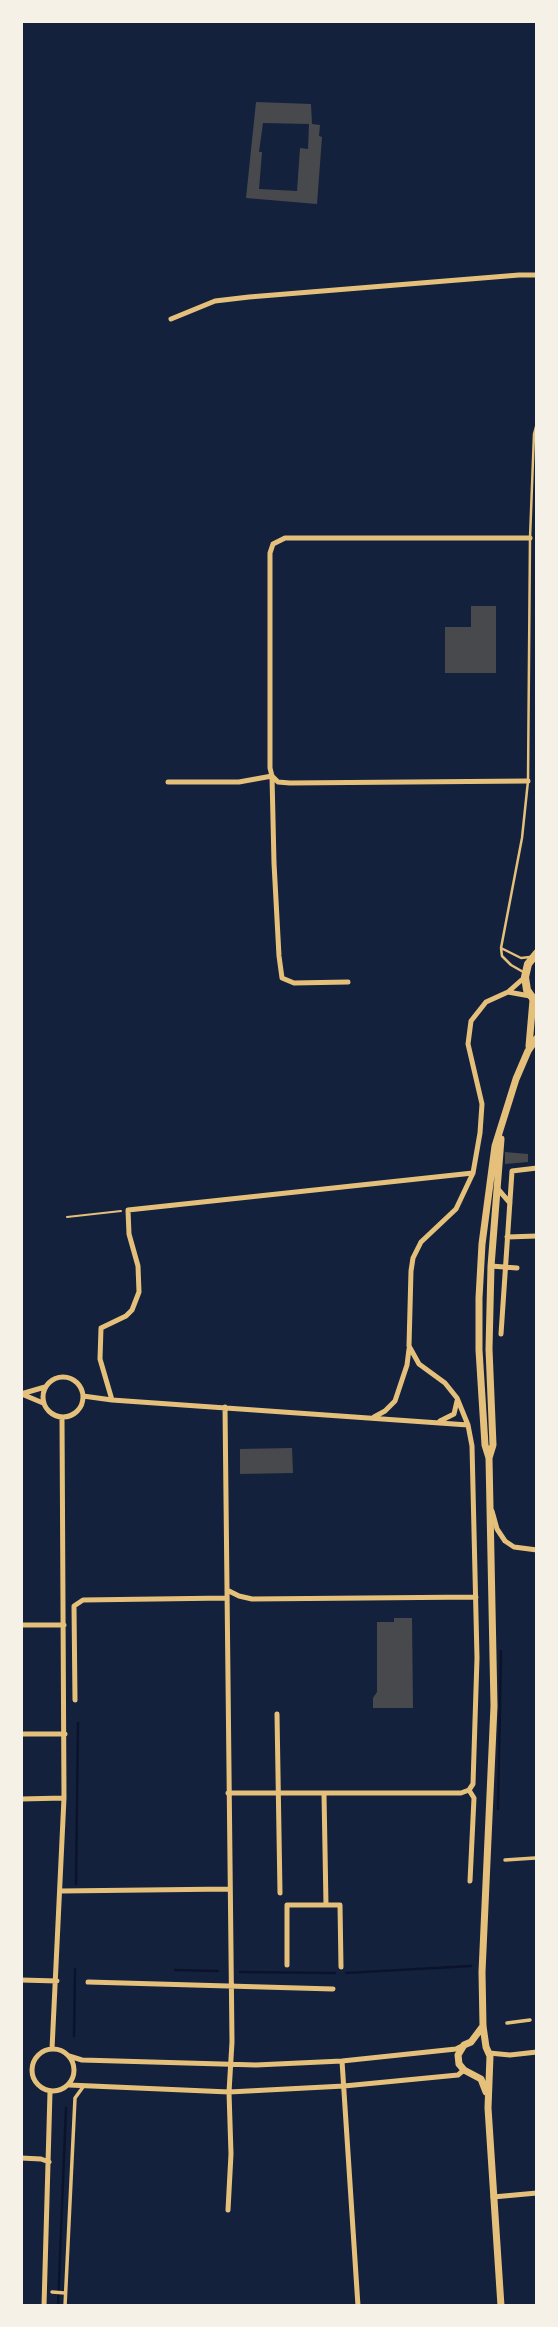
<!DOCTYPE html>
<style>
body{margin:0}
#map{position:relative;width:558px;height:2327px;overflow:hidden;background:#14213d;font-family:Commissioner,sans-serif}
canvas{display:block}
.frame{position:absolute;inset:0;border:23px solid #f6f1e7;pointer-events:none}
</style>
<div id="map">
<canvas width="558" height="2327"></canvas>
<div class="frame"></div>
</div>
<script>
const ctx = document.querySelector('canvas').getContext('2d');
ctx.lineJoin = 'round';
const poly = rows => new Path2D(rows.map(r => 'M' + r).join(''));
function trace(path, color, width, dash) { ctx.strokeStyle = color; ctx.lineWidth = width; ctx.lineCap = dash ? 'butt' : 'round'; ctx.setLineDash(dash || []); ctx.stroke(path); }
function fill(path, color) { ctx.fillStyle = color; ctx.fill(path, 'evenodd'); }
trace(poly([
 [498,1809,501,1651],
 [76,1884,78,1723],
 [175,1970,218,1971],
 [240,1972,335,1973],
 [346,1973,471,1966],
 [74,2036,75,1969],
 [58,2306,66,2108]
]), '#0b132b', 2.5);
fill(poly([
 [256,102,311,104,312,124,320,125,319,136,322,137,317,204,246,198],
 [263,123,309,124,308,149,300,148,297,191,259,189,262,152,259,152],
 [471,606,496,606,496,673,445,673,445,627,471,627],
 [505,1152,528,1154,528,1162,505,1164],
 [292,1448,293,1473,240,1474,240,1449],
 [394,1618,412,1618,413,1708,373,1708,373,1698,377,1692,377,1622,394,1622]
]), '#48494c');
trace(poly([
 [67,1217,121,1211]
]), '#e5c07b', 2);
trace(poly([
 [501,948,521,958,530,957],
 [525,973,511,965,502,956,501,948,522,838,528,781,530,538,534,434,537,423]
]), '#e5c07b', 2.5);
trace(poly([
 [505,1860,535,1858],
 [507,2023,530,2020],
 [52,2292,65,2293],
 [65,2306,75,2098,83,2087]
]), '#e5c07b', 3.5);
trace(poly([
 [171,319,215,301,249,297,519,275,537,275],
 [528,781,290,783,278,782,272,776,270,768,270,553,273,544,285,538,530,538],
 [168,782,239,782,272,776,274,863,279,956,282,978,294,983,348,982],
 [508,992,530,996],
 [497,1188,510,1203],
 [507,1237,537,1236],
 [491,1266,517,1268],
 [501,1334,512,1171,537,1168],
 '43 1397a20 20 0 1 1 40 0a20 20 0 1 1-40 0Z',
 [21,1394,45,1387],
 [24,1395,43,1403],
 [83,1396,112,1400,468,1425],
 [112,1400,100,1359,101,1328,126,1316,132,1310,139,1292,138,1266,129,1234,128,1210,473,1173],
 [225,1407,232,2042,229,2092,231,2154,228,2210],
 [374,1417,385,1411,395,1401,407,1365,409,1349],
 [440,1421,454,1414,457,1401],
 [492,1511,497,1529,505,1541,514,1547,537,1550],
 [227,1590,239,1596,252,1599,476,1597],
 [21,1625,64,1625],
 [75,1700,74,1606,83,1600,227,1598],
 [277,1714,280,1893],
 [21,1734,65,1734],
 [228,1793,461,1793,469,1790],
 [21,1799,64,1798],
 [470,1881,474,1798,469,1790,473,1784,477,1658,472,1446,468,1425,457,1398,445,1383,419,1364,409,1346,411,1271,413,1258,421,1242,456,1209,473,1173,480,1133,482,1104,468,1044,471,1021,486,1002,508,992,525,977],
 [61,1891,229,1889],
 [326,1905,340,1905,341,1967],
 [287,1965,287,1905,326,1905,324,1794],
 [21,1980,57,1981],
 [88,1982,333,1989],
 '32 2070a21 21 0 1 1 42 0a21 21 0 1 1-42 0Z',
 [52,2049,64,1798,62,1417],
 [489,2053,510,2055,537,2052],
 [69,2056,82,2060,256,2065,342,2061,456,2049,464,2045],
 [342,2061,358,2306],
 [69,2085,229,2092,344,2086,458,2075,464,2070],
 [21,2158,41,2159,49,2162],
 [493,2197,537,2193],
 [44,2306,50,2092]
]), '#e5c07b', 5);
trace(poly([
 [529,1046,533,1000],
 [489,1458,493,1445,489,1349,491,1266,501,1139],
 [483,2026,471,2042,464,2045,458,2055,459,2064,464,2070,481,2079,486,2092],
 [501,2306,488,2108,490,2056,486,2047,483,2026,482,1972,494,1706,489,1458,485,1445,479,1350,479,1298,482,1244,495,1146,516,1079,528,1051,537,1038]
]), '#e5c07b', 7);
trace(poly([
 [537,953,528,964,525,977,527,990,537,1004]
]), '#e5c07b', 8);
</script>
